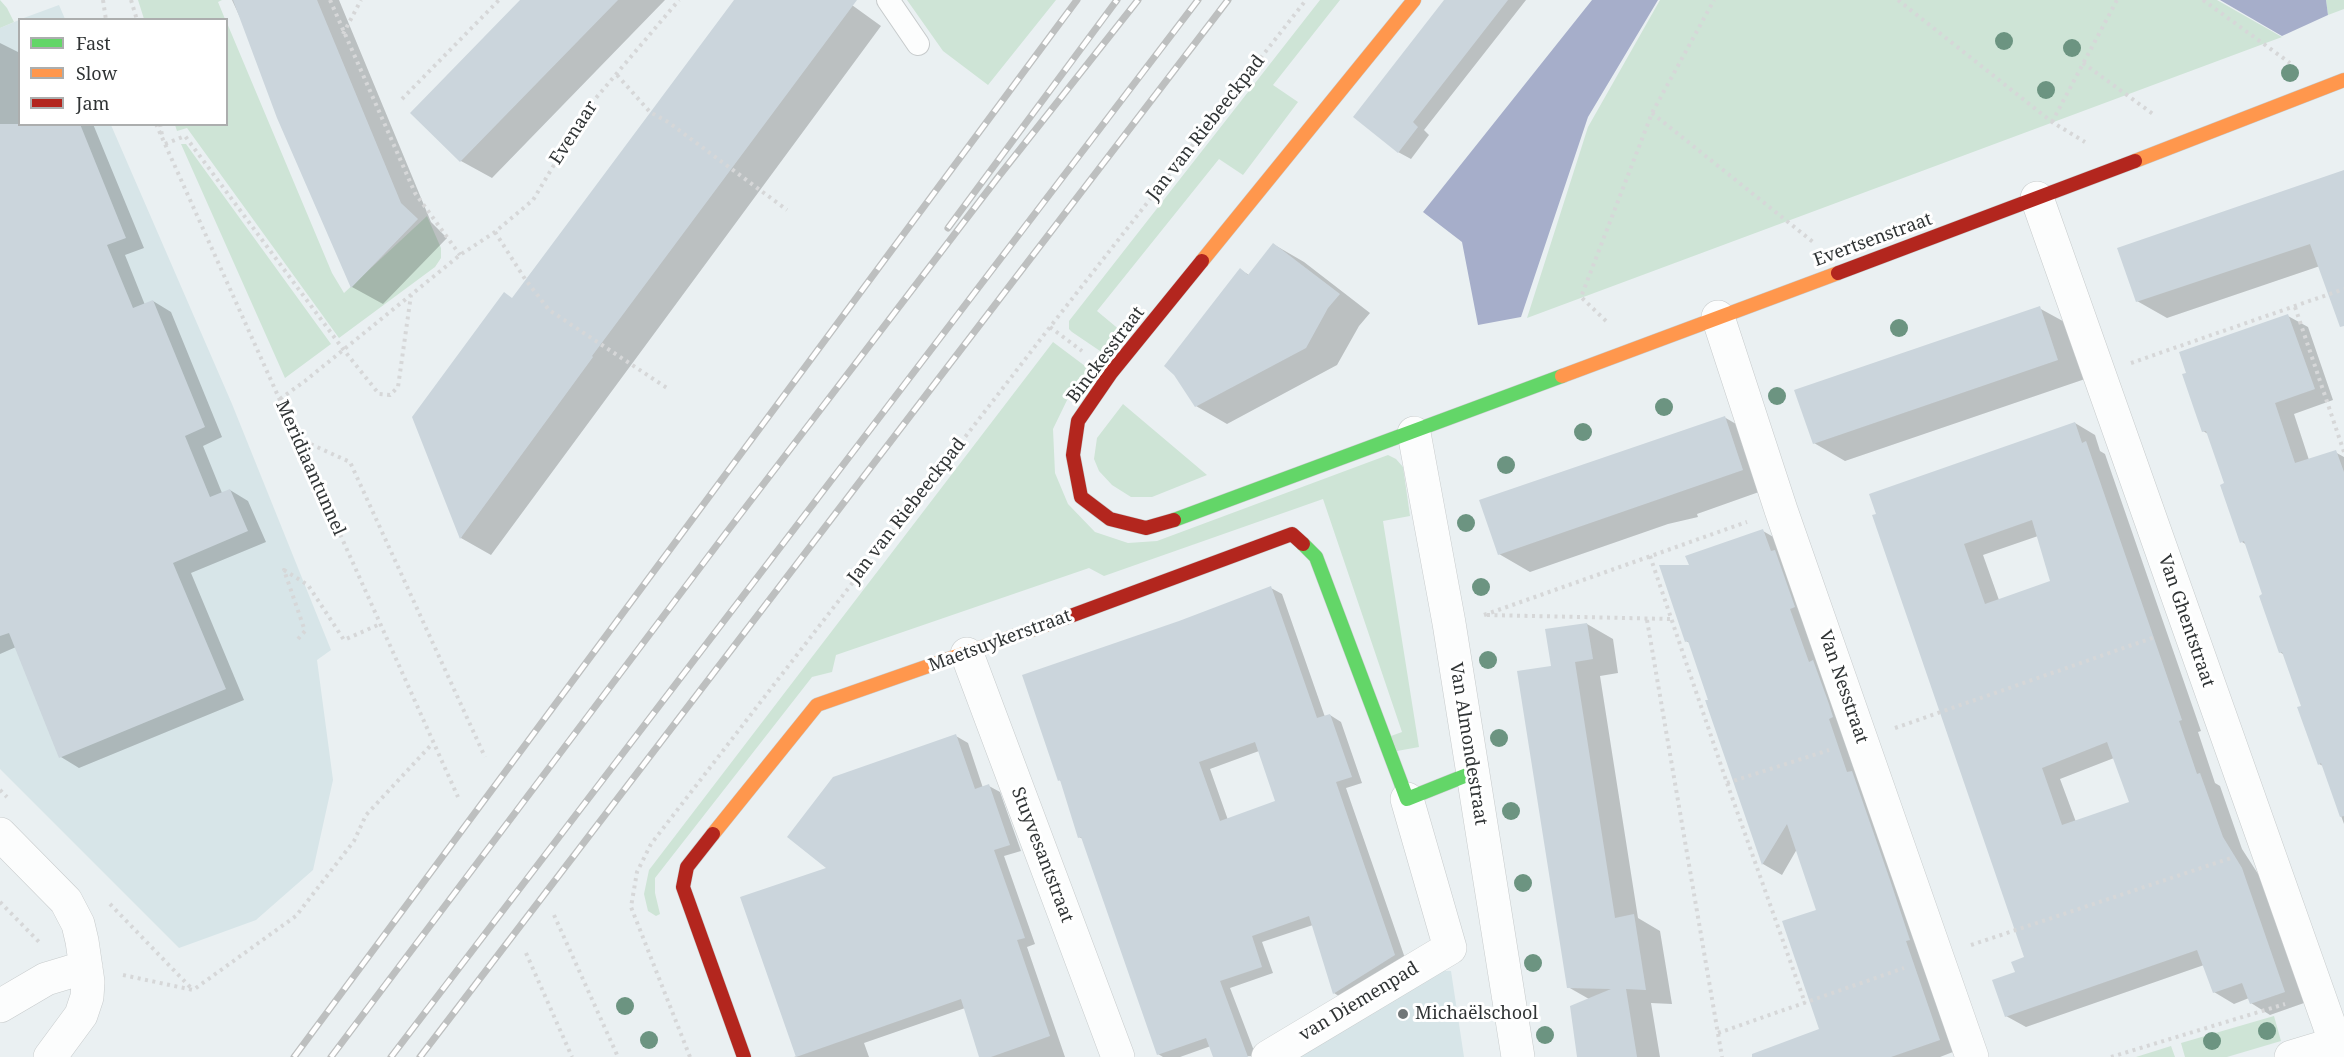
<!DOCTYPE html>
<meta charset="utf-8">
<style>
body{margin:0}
#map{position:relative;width:2344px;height:1057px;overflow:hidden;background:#eaf0f2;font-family:"Noto Serif",serif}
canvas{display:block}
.legend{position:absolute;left:18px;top:18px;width:210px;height:108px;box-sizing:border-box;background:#fff;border:2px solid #acaeae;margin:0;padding:8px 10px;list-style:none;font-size:18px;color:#303435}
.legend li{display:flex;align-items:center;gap:12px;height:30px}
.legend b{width:30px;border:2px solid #acaeae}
</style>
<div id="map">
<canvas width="2344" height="1057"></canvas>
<ul class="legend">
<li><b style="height:8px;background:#63d668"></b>Fast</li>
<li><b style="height:8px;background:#ff974d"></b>Slow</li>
<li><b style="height:8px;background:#b3261e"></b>Jam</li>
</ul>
</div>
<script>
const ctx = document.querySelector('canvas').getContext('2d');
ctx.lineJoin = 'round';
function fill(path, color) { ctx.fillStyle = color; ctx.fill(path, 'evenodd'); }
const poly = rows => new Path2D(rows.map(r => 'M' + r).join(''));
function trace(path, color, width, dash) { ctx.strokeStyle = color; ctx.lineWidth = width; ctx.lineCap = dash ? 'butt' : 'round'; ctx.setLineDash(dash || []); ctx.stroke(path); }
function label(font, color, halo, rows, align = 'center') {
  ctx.font = font + ' "Noto Serif",serif'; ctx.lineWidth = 6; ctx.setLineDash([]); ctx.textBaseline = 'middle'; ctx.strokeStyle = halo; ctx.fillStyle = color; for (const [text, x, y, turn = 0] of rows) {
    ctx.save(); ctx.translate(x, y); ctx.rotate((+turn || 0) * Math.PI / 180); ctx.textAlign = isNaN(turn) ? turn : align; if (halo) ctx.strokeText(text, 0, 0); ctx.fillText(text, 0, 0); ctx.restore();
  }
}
fill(poly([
 [59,5,65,19,21,19],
 [19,20,20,124,111,125,232,404,331,650,317,660,333,780,313,870,256,920,179,948,0,769,0,28],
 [1419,970,1451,971,1464,1057,1278,1057]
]), '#d7e5e8');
fill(poly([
 [0,0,7,8,14,22,0,28],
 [138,0,222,0,218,2,225,19,144,19],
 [907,0,1056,0,988,85,943,51],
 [1320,0,1340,0,1273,85,1298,102,1243,175,1219,159,1097,311,1121,331,1103,353,1072,332,1069,329,1069,321],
 [1660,0,2217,0,2282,37,1527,318,1588,127],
 [2326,0,2344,0,2344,9,2328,15],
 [227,23,332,273,344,293,427,216,441,248,441,258,435,267,339,338,187,128,177,131,175,125,226,124],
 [181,144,186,144,331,344,285,378],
 [1053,342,1089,369,1070,394,1053,429,1055,473,1068,504,1095,532,1128,543,1157,541,1388,455,1396,459,1403,467,1410,516,1383,521,1419,747,1397,751,1391,736,1402,732,1323,499,1104,576,1089,568,836,655,832,672,812,677,655,878,655,893,660,914,656,916,648,911,644,894,649,870],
 [1123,404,1207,475,1152,497,1131,497,1112,485,1099,471,1094,459,1097,438],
 [2274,1016,2281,1041,2227,1057,2185,1057,2181,1043],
 [2171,1046,2175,1057,2136,1057]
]), '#cee4d6');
fill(poly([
 [1592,0,1658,0,1588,117,1521,317,1478,325,1462,242,1423,212],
 [2220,0,2326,0,2328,15,2282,36]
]), '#a6aeca');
fill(poly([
 [232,0,339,0,431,222,447,238,383,304,352,287,278,117,249,37],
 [522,0,665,0,492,178,461,161,412,113],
 [735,0,845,0,881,26,491,555,461,538,513,299],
 [1446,0,1526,0,1424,130,1429,135,1411,159,1398,152],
 [0,43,20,53,20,124,93,124,144,248,125,255,145,305,153,301,171,312,222,437,203,446,222,493,230,490,248,501,266,542,191,573,244,700,79,768,61,757,16,647,0,654],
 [2344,171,2344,291,2320,266,2167,318,2137,301],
 [1273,244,1304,262,1370,313,1359,326,1337,365,1227,424,1196,406,1241,270,1249,275],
 [2039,308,2070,325,2088,378,1845,461,1814,443],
 [2288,316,2308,327,2333,400,2294,414,2309,460,2335,452,2344,457,2344,824,2323,766,2319,764,2303,707,2284,655,2280,652,2264,595,2247,545,2242,542,2226,484,2208,434,2203,431],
 [1724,417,1755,435,1773,487,1697,514,1698,517,1668,524,1530,572,1499,554],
 [2075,423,2095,435,2100,451,2105,454,2201,731,2198,732,2215,783,2220,786,2242,849,2262,880,2304,1003,2270,1015,2251,1003,2249,998,2234,1004,2214,992,2204,965,2026,1027,2006,1016,2017,973,2026,958,1874,516],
 [2038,536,2052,582,1999,600,1983,555],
 [2114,758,2131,803,2076,822,2060,779],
 [1763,531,1782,542,1958,1050,1940,1057,1776,1057,1821,1030,1818,911,1797,849,1782,875,1763,864,1707,701,1709,701,1690,643,1686,641,1691,567],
 [1271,588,1282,594,1325,717,1330,715,1341,722,1362,783,1346,788,1406,961,1345,1000,1334,993,1313,925,1262,942,1273,973,1230,988,1256,1056,1215,1057,1211,1046,1180,1057,1163,1057,1158,1054,1083,839,1079,837,1063,782,1059,780,1179,623],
 [1259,751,1277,802,1228,820,1210,769],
 [1587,624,1613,639,1618,673,1600,676,1638,918,1660,931,1672,1004,1651,1003,1660,1057,1580,1057,1589,999,1568,987,1552,667],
 [956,736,968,743,983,788,989,786,1000,792,1021,851,1004,856,1035,944,1027,947,1065,1057,983,1057,968,1007,864,1043,869,1057,794,1057,797,1056,829,869]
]), '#0003');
fill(poly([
 [233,0,317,0,401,203,418,219,351,288,277,118],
 [520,0,618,0,460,162,410,113],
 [734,0,857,0,592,356,593,357,460,539,412,417,504,292,512,298],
 [1444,0,1508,0,1413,122,1418,127,1398,153,1353,117],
 [0,124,80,124,126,238,107,245,133,308,153,300,205,427,185,436,210,497,230,489,248,531,173,563,226,689,59,758,9,633,0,636],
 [2344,170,2344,326,2340,327,2310,244,2136,302,2117,248],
 [1273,243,1340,294,1328,308,1306,348,1195,407,1174,375,1164,366,1240,268,1248,275],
 [2040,306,2058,360,1813,444,1794,390],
 [2288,314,2315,389,2275,403,2295,463,2336,450,2344,472,2344,816,2340,817,2321,763,2318,765,2297,707,2301,706,2282,652,2279,653,2259,596,2262,594,2244,541,2240,543,2220,485,2224,483,2206,431,2202,432,2195,412,2182,374,2186,373,2179,352],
 [1725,416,1743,470,1498,555,1479,500],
 [2075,422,2082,443,2086,441,2167,676,2182,720,2179,721,2197,774,2200,773,2223,837,2242,868,2285,992,2250,1004,2242,983,2213,993,2197,950,2005,1017,1992,980,2015,972,2011,962,2024,957,1872,515,1876,514,1869,494],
 [2032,520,2050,581,1985,604,1964,544],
 [2107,742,2129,802,2062,825,2042,768],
 [1763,529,1771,551,1775,550,1795,607,1790,609,1809,662,1813,660,1829,704,1833,717,1829,719,1847,772,1852,771,1890,880,1910,940,1906,941,1940,1040,1891,1057,1752,1057,1752,1054,1819,1029,1782,921,1816,910,1787,824,1762,865,1705,700,1708,700,1688,641,1685,642,1659,565,1689,565,1685,556],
 [1271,586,1317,718,1330,714,1352,777,1336,782,1395,955,1333,994,1309,916,1252,936,1262,967,1220,981,1248,1057,1213,1057,1206,1038,1157,1055,1081,837,1078,838,1060,780,1058,781,1022,675,1179,621],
 [1255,742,1275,801,1220,821,1199,762],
 [1587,623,1593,659,1575,662,1615,918,1634,914,1646,990,1626,989,1637,1057,1577,1057,1570,1006,1611,989,1567,988,1517,671,1551,666,1545,629],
 [956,734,975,789,989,784,1010,845,994,850,1025,938,1017,940,1050,1036,991,1057,979,1057,961,999,796,1057,740,897,826,868,787,837,833,777]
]), '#cbd5dc');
const lane = poly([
 [888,0,918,44]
]);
const street = poly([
 [2037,198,2336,1044],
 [1718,317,1781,510,1972,1057],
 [1414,433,1449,623,1518,1057],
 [967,654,1118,1057],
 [0,834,66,901,78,924,82,941,88,982,87,997,81,1015,50,1057],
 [0,1006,46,979,86,967],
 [1268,1057,1450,948,1407,799],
 [2291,1057,2344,1041]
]);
const fast = poly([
 [1174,520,1562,376],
 [1303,544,1316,557,1407,799,1472,773]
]);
const slow = poly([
 [2135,161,2344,80],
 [1202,261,1414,0],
 [1562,376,1838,273],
 [713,834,817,705,1057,621]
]);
const jam = poly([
 [1838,273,2135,161],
 [1174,520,1146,528,1110,519,1081,497,1073,455,1078,421,1111,373,1202,261],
 [1057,621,1292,534,1303,544],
 [713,834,687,867,683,887,744,1057]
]);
trace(lane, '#c7cbcc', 24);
trace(street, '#c7cbcc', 34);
trace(fast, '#c7cbcc', 15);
trace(slow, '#c7cbcc', 15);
trace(jam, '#c7cbcc', 15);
trace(poly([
 [103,0,106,20],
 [131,0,137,20],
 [330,0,415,193,460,255],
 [1898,0,2052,122,2085,142],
 [2203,0,2290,63],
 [343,34,361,0],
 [2083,63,2153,114],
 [617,75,650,112,668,122,787,210],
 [402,99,499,0],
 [1652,113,1813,242],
 [2052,122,2117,0],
 [156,124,458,797],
 [160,124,162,135],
 [165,144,185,136,343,349,379,394,390,395,398,387,411,295],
 [495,232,525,279,549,310,667,388],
 [2295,307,2344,452],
 [1606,321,1581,297,1652,113,1714,0],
 [1050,327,1082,351],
 [2131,363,2344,289],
 [280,399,305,381,460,255,495,232,533,200,590,105,679,0],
 [297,438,350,462,485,757],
 [1650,556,1727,783,1805,1003],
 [1484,615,1747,522],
 [1487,615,1672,619],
 [1647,620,1722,1057],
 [298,639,305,631,284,570,308,585,344,640,380,624],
 [1895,728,2155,637],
 [1727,783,1829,750],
 [0,790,7,797],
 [0,902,41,944],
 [110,904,192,989],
 [554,915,618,1057],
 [1971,945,2234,857],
 [526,953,572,1057],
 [123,975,193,990,296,916,354,841,366,815,432,744],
 [1718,1033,1904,968],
 [690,1057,631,907,637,872,651,844,1050,327,1306,0],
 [2111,1057,2285,1004]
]), '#d6d7d8', 4, [3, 4.5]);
trace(lane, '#fcfdfd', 22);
trace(street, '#fcfdfd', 33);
trace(fast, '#63d668', 14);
trace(slow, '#ff974d', 14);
trace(jam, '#b3261e', 14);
const rail = poly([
 [948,228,1117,0],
 [294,1057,1077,0],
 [331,1057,726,533,999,176,1138,0],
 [391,1057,1198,0],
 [420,1057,1228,0]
]);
trace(rail, '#bdbfbf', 7);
trace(rail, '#fff', 4.5, [14]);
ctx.fillStyle = '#6c9481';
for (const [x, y] of [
 [2004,41],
 [2072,48],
 [2290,73],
 [2046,90],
 [1899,328],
 [1777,396],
 [1664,407],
 [1583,432],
 [1506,465],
 [1466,523],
 [1481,587],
 [1488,660],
 [1499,738],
 [1511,811],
 [1523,883],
 [1533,963],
 [625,1006],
 [2267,1031],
 [1545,1035],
 [649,1040],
 [2212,1041]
]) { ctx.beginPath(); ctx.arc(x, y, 9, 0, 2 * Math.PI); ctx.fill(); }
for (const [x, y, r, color] of [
 [1403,1014,6,"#717677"]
]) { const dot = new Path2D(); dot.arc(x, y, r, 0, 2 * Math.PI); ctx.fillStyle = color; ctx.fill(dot); trace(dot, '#fff', 2); }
label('18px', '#303435', '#fff', [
 ["Jan van Riebeeckpad",1206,128,-52],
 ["Evenaar",574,133,-57],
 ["Evertsenstraat",1873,240,-20],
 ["Binckesstraat",1106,355,-53],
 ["Meridiaantunnel",310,468,66],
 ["Jan van Riebeeckpad",907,511,-52],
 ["Van Ghentstraat",2186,621,71],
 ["Maetsuykerstraat",1000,641,-20],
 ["Van Nesstraat",1843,687,71],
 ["Van Almondestraat",1468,744,81],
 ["Stuyvesantstraat",1042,855,69],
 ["van Diemenpad",1359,1002,-31]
]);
label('18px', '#303435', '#fff', [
 ["Michaëlschool",1415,1014]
], 'left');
</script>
